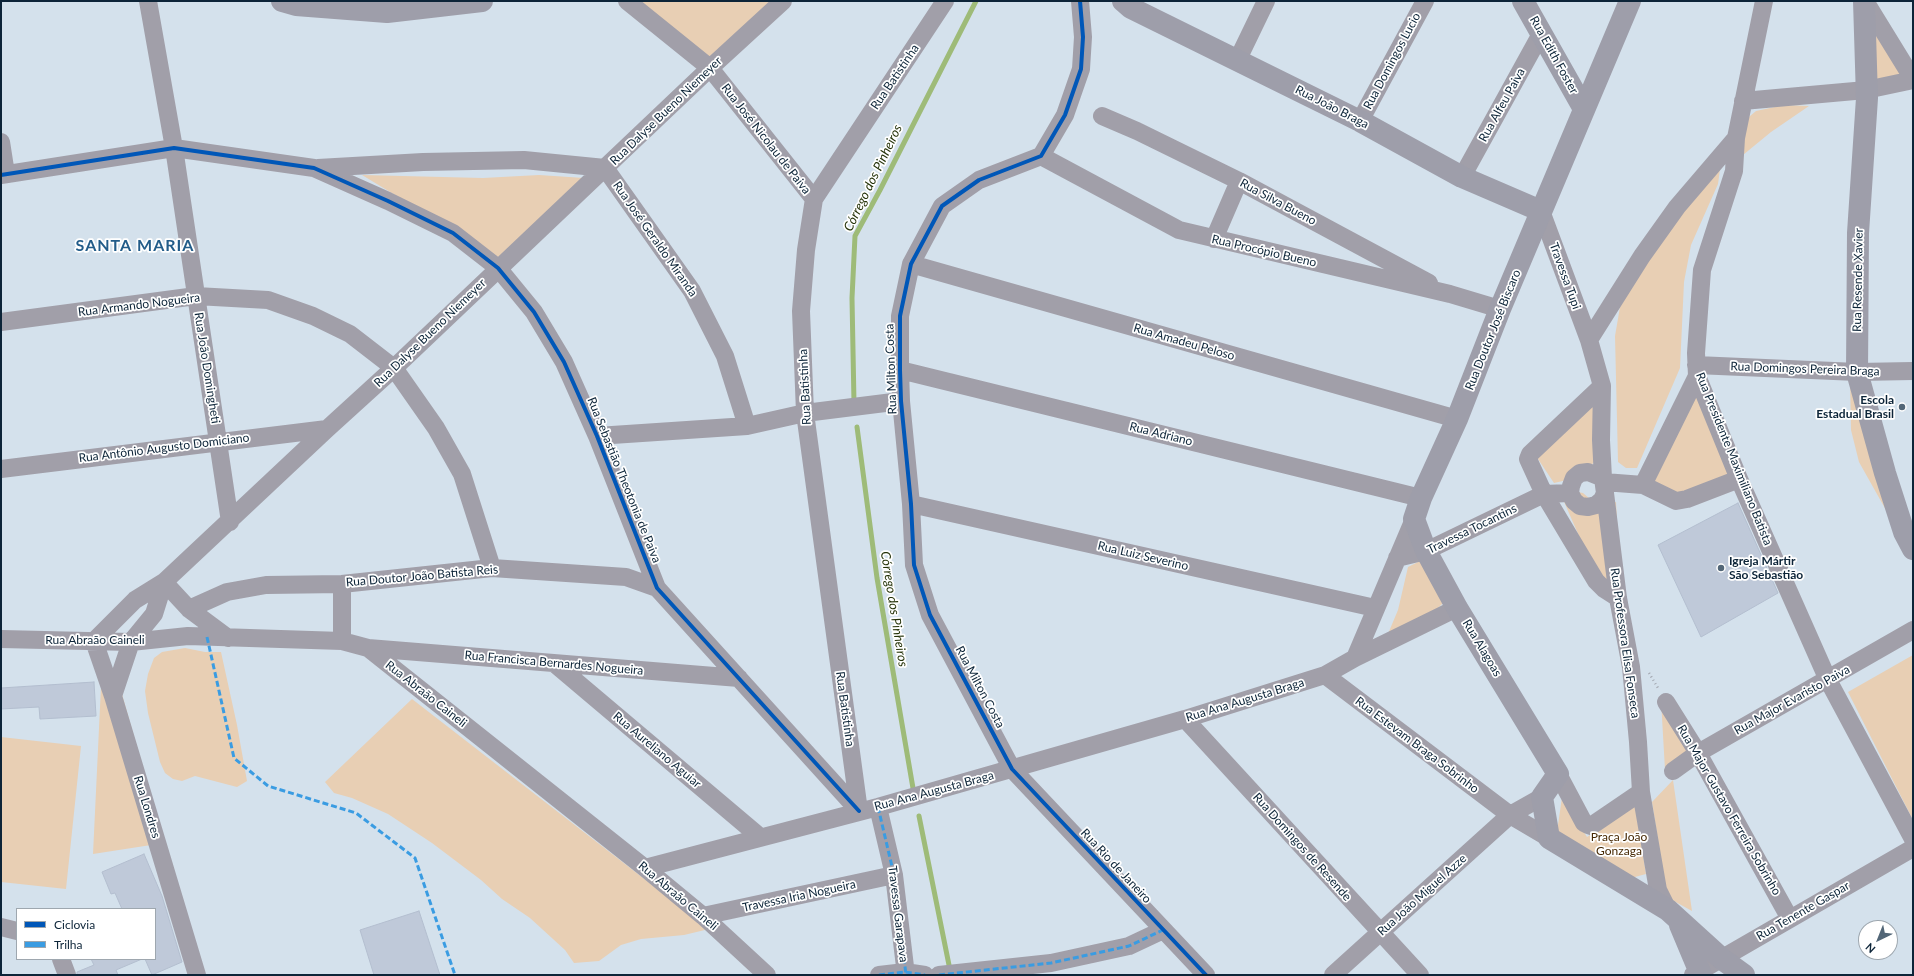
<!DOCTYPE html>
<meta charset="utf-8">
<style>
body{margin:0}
#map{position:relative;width:1914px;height:976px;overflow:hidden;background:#d4e1ec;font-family:Lato,sans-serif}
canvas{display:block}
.frame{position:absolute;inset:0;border:2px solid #0c2438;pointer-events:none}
.legend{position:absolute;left:16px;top:908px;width:140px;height:52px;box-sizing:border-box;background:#fff;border:1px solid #9ea7af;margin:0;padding:5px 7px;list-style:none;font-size:12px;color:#0c2438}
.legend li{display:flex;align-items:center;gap:8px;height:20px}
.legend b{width:20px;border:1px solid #9ea7af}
.north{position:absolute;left:1858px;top:920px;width:40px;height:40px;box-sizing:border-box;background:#fff;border:1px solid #9ea7af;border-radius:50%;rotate:223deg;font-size:11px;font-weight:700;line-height:16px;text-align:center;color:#0c2438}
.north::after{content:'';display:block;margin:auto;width:14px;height:18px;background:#526677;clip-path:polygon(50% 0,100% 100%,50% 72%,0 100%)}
</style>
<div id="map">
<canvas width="1914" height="976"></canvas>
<div class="frame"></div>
<ul class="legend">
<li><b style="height:5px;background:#0057b8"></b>Ciclovia</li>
<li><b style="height:5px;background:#3a9ce2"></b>Trilha</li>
</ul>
<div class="north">N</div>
</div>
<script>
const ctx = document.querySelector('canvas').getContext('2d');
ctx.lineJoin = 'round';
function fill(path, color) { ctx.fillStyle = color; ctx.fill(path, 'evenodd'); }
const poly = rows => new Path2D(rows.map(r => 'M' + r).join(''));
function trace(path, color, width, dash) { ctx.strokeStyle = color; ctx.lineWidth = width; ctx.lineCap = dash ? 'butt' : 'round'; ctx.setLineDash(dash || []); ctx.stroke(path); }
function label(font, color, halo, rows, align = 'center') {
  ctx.font = font + ' Lato,sans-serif'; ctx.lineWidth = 3.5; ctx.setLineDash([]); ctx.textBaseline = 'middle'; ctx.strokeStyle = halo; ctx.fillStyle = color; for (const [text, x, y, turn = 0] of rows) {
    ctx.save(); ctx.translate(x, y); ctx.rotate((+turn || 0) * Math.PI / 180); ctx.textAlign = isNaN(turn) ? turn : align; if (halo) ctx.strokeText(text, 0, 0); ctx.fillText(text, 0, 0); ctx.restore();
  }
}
fill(poly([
 [640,1,775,1,710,59],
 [1866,6,1910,78,1870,86],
 [1784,105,1809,106,1771,132,1743,155,1743,122,1756,111],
 [1721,162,1718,184,1691,245,1684,282,1680,368,1637,468,1626,468,1618,462,1615,336,1620,307,1651,252],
 [362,175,483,178,539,175,584,178,501,259],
 [1850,379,1905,544,1859,462,1851,430],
 [1696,385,1735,477,1685,496,1648,482],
 [1605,396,1597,459,1580,477,1554,483,1534,453],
 [1558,488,1583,493,1596,504,1616,502,1621,592,1603,582,1579,536],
 [1422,560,1446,600,1434,612,1385,641,1398,610,1408,567],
 [185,648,205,652,221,652,237,725,247,781,237,787,195,776,182,781,173,779,165,773,160,762,148,713,145,691,148,674,154,658,162,652],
 [1913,655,1913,820,1848,692],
 [101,686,120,687,164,843,93,854],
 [412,699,709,929,684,935,641,939,621,945,599,961,574,963,565,950,530,918,502,899,481,880,432,843,388,814,352,798,334,793,325,782],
 [1661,700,1694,754,1665,770],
 [1,737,81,746,66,889,1,882],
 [1673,780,1692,911,1672,900,1666,891,1652,802],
 [1562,797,1587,837,1635,805,1646,874,1631,878,1557,832]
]), '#e8cfb4');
trace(poly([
 [854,403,852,298,855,236,880,190,976,1],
 [857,427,877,578,914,794],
 [919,816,950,970]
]), '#9ebb78', 5);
const building = poly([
 [1738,503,1778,593,1701,637,1658,545,1738,503],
 [94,682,96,716,40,719,39,707,1,709,1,688,94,682],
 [144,854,162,896,182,962,152,975,145,959,155,959,155,909,122,909,115,893,111,894,102,872,144,854],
 [419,911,440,975,374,975,360,930,419,911],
 [91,959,142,959,116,970,118,975,77,975,77,972,94,965,91,959]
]);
fill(building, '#bfc9d9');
trace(building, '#b3becf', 1);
trace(poly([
 [1649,673,1658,688]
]), '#a3a7b0', 2.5, [1, 3]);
trace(poly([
 [148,1,174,148,230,522],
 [627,1,710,68,814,199],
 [1080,1,1083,37,1081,69,1065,115,1041,156,979,180,942,206,911,264,900,316,900,370,901,401,911,504,914,565,930,615,1012,769,1206,975],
 [1764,1,1736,138,1734,171,1702,270,1696,353,1697,376,1739,479,1828,680,1913,839],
 [1865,1,1913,79],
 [1238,59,1266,1],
 [1743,101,1866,90,1913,80],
 [1102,116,1137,131,1239,181,1429,283],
 [1360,121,1425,1],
 [1,142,6,174],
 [1041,156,1179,230,1450,294,1500,309],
 [318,168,423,162,524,160,605,168,692,291,725,356,747,426],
 [1,175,174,148,314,168,388,201,453,233,498,268,534,312,564,362,597,436,657,588,859,811],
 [1462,177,1542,32],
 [1541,211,1589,340,1602,386,1601,440,1603,478],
 [1214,239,1239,181],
 [911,264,1457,419],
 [1,322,196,296,268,300,313,316,350,334,394,368,436,428,462,474,492,568],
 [1589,340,1642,256,1677,207,1736,138],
 [1696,365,1857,372,1913,371],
 [900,370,1421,498],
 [1602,386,1530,454,1528,459,1544,494,1596,581,1604,589,1618,598],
 [597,436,747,426,805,413,901,401],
 [1,469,327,429],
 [1588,472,1603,478,1605,493,1602,500,1596,505,1588,507,1580,506,1574,501,1570,493,1571,486,1574,478,1580,473,1588,472],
 [1604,482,1643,485,1676,501,1687,499,1739,479],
 [1643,485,1697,376],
 [1605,493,1618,598,1631,667,1638,742,1641,792,1658,890,1668,910],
 [911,504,1375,608],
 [1397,558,1426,551,1544,494,1570,493],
 [189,609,227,592,266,585,342,584,492,568,626,577,657,588],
 [228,638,189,609,164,582,327,429,394,368,710,68,783,1],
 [1,639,131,642,188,636,342,641,368,648,645,868,703,916,767,975],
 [342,641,342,584],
 [368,648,739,678],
 [1355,658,1414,519],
 [554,663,760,837],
 [1325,675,1510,815,1549,838],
 [113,696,131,642,154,614,164,582,135,600,94,641,113,696,197,975],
 [1666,702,1698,753,1790,919],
 [1185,719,1420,975],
 [1673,771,1698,753,1913,630],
 [1558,774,1584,823,1588,825,1591,826,1641,792],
 [878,807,894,875,906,975],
 [859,811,805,413,801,311,806,250,814,199,945,1],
 [645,868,878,807,1185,719,1325,675,1355,658,1457,608],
 [703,916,894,875],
 [1,927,17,931],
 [61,959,67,975],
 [879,975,905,972,925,975],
 [939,975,1051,963,1129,946,1163,930],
 [1333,975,1510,815,1542,797],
 [1693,975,1913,848]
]), '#a19fa9', 18);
trace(poly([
 [282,1,296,5,387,12,482,1],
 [1123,1,1131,8,1360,121,1462,177,1541,211],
 [1523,1,1584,109],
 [1630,1,1500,309,1457,419,1421,498,1414,519,1426,551,1457,608,1558,774,1542,797,1549,838,1668,910,1722,959,1744,975],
 [1864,1,1867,98,1858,233,1857,372,1885,473,1904,532,1913,549],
 [1680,925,1701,975]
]), '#9e9eaa', 22);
trace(poly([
 [207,637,234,758,268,786,356,813,415,858,455,975],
 [878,807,894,875,906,975],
 [879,975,905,972,925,975],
 [939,975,1051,963,1129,946,1163,930]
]), '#3a9ce2', 3, [6, 3]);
trace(poly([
 [1080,1,1083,37,1081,69,1065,115,1041,156,979,180,942,206,911,264,900,316,900,370,901,401,911,504,914,565,930,615,1012,769,1206,975],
 [1,175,174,148,314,168,388,201,453,233,498,268,534,312,564,362,597,436,657,588,859,811]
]), '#0057b8', 4);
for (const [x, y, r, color] of [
 [1902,407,4,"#526677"],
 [1721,568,4,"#526677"]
]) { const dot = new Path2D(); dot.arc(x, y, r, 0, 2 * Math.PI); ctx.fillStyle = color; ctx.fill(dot); trace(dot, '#fff', 1.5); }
label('12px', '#0c2438', '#fff', [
 ["Rua Edith Foster",1554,55,61],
 ["Rua Domingos Lucio",1392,61,-62],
 ["Rua Batistinha",895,77,-56],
 ["Rua Alfeu Paiva",1502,105,-61],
 ["Rua João Braga",1332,107,27],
 ["Rua Dalyse Bueno Niemeyer",666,111,-44],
 ["Rua José Nicolau de Paiva",766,139,52],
 ["Rua Silva Bueno",1278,202,28],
 ["Rua José Geraldo Miranda",655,239,55],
 ["Rua Procópio Bueno",1264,251,13],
 ["Travessa Tupi",1565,276,70],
 ["Rua Resende Xavier",1858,280,-89],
 ["Rua Armando Nogueira",139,305,-7],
 ["Rua Doutor José Biscaro",1493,330,-68],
 ["Rua Dalyse Bueno Niemeyer",430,333,-44],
 ["Rua Amadeu Peloso",1184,342,16],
 ["Rua João Domingheti",207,368,81],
 ["Rua Milton Costa",891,369,-92],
 ["Rua Domingos Pereira Braga",1805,369,2],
 ["Rua Batistinha",805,387,-93],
 ["Rua Adriano",1161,434,14],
 ["Rua Antônio Augusto Domiciano",164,448,-7],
 ["Rua Presidente Maximiliano Batista",1734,459,68],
 ["Rua Sebastião Theotonia de Paiva",624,480,68],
 ["Travessa Tocantins",1472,529,-26],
 ["Rua Luiz Severino",1143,556,13],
 ["Rua Doutor João Batista Reis",422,576,-5],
 ["Rua Abraão Caineli",95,640],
 ["Rua Professora Elisa Fonseca",1625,643,82],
 ["Rua Alagoas",1482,648,59],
 ["Rua Francisca Bernardes Nogueira",554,663,5],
 ["Rua Milton Costa",980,687,62],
 ["Rua Abraão Caineli",426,694,38],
 ["Rua Ana Augusta Braga",1245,700,-17],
 ["Rua Major Evaristo Paiva",1792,700,-29],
 ["Rua Batistinha",845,709,82],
 ["Rua Estevam Braga Sobrinho",1417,745,37],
 ["Rua Aureliano Aguiar",657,750,40],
 ["Rua Ana Augusta Braga",934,791,-15],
 ["Rua Londres",147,807,73],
 ["Rua Major Gustavo Ferreira Sobrinho",1729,810,60],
 ["Rua Domingos de Resende",1302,847,48],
 ["Rua Rio de Janeiro",1116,866,47],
 ["Rua João Miguel Azze",1422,895,-42],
 ["Rua Abraão Caineli",678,896,40],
 ["Travessa Iria Nogueira",799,896,-12],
 ["Rua Tenente Gaspar",1803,911,-30],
 ["Travessa Garapava",898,914,83]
]);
label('bold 12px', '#0c2438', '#fff', [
 ["Escola",1894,400],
 ["Estadual Brasil",1894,414],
 ["Igreja Mártir",1729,561,"left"],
 ["São Sebastião",1729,575,"left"]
], 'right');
label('12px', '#462803', '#fff', [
 ["Praça João",1619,837],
 ["Gonzaga",1619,851]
]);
label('italic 13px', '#253309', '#fff', [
 ["Córrego dos Pinheiros",873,178,-64],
 ["Córrego dos Pinheiros",894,609,81]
]);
ctx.letterSpacing = '1px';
label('bold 16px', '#225c89', '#fff', [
 ["SANTA MARIA",135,246]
]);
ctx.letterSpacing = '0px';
</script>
